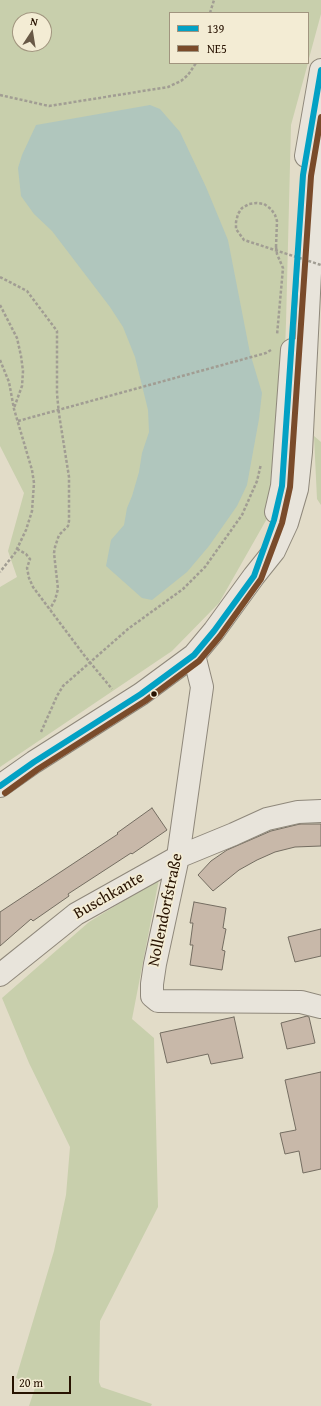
<!DOCTYPE html>
<meta charset="utf-8">
<style>
body{margin:0}
#map{position:relative;width:321px;height:1406px;overflow:hidden;background:#e2dcc8;font-family:"Gentium Book Plus",serif}
canvas{display:block}
.legend{position:absolute;left:169px;top:12px;width:140px;height:52px;box-sizing:border-box;background:#f3ecd4;border:1px solid #a1957f;margin:0;padding:5px 7px;list-style:none;font-size:12px;color:#271200}
.legend li{display:flex;align-items:center;gap:8px;height:20px}
.legend b{width:20px;border:1px solid #a1957f}
.north{position:absolute;left:12px;top:12px;width:40px;height:40px;box-sizing:border-box;background:#f3ecd4;border:1px solid #a1957f;border-radius:50%;rotate:12deg;font-size:11px;font-weight:700;line-height:16px;text-align:center;color:#271200}
.north::after{content:'';display:block;margin:auto;width:14px;height:18px;background:#685946;clip-path:polygon(50% 0,100% 100%,50% 72%,0 100%)}
.scale{position:absolute;left:12px;top:1376px;width:59px;height:18px;box-sizing:border-box;border:2px solid #271200;border-top:0;padding-left:5px;font-size:12px;line-height:14px;white-space:nowrap;color:#271200;-webkit-text-stroke:3px #f3ecd4;paint-order:stroke}
</style>
<div id="map">
<canvas width="321" height="1406"></canvas>
<ul class="legend">
<li><b style="height:5px;background:#02a1c4"></b>139</li>
<li><b style="height:5px;background:#7a4b2a"></b>NE5</li>
</ul>
<div class="north">N</div>
<div class="scale">20 m</div>
</div>
<script>
const ctx = document.querySelector('canvas').getContext('2d');
ctx.lineJoin = 'round';
function fill(path, color) { ctx.fillStyle = color; ctx.fill(path, 'evenodd'); }
const poly = rows => new Path2D(rows.map(r => 'M' + r).join(''));
function trace(path, color, width, dash) { ctx.strokeStyle = color; ctx.lineWidth = width; ctx.lineCap = dash ? 'butt' : 'round'; ctx.setLineDash(dash || []); ctx.stroke(path); }
function label(font, color, halo, rows, align = 'center') {
  ctx.font = font + ' "Gentium Book Plus",serif'; ctx.lineWidth = 3.5; ctx.setLineDash([]); ctx.textBaseline = 'middle'; ctx.strokeStyle = halo; ctx.fillStyle = color; for (const [text, x, y, turn = 0] of rows) {
    ctx.save(); ctx.translate(x, y); ctx.rotate((+turn || 0) * Math.PI / 180); ctx.textAlign = isNaN(turn) ? turn : align; if (halo) ctx.strokeText(text, 0, 0); ctx.fillText(text, 0, 0); ctx.restore();
  }
}
fill(poly([
 [0,0,321,0,321,14,308,62,308,13,170,13,170,63,308,63,291,125,286,323,282,432,281,494,219,603,172,651,0,767,0,587,17,577,8,551,24,493,0,446],
 [20,20,44,20,44,44,20,44],
 [314,436,321,442,321,505,317,499],
 [159,879,132,1019,154,1038,158,1207,100,1321,99,1382,101,1387,152,1404,151,1406,29,1406,36,1385,16,1378,54,1251,66,1195,70,1147,29,1063,2,998,89,922]
]), '#c8cfac');
fill(poly([
 [150,105,160,109,180,132,206,187,228,240,250,353,262,393,259,419,247,485,237,506,209,546,187,572,152,600,142,598,106,566,111,540,124,525,127,508,132,496,139,472,142,453,149,432,148,410,135,357,123,327,110,307,52,231,34,214,21,196,18,168,22,155,36,125]
]), '#b0c6bd');
const building = poly([
 [152,808,167,830,132,854,131,853,68,894,69,896,33,921,31,919,0,946,0,912,118,834,117,833,152,808],
 [300,824,321,824,321,846,295,847,275,852,257,860,239,870,213,891,198,875,211,861,227,850,271,831,300,824],
 [194,902,226,908,223,928,226,929,222,950,225,951,222,970,190,965,193,945,190,945,193,923,190,923,194,902],
 [321,929,321,956,295,962,288,937,321,929],
 [307,1016,309,1017,315,1043,287,1049,281,1023,307,1016],
 [234,1017,243,1058,211,1064,208,1054,167,1063,160,1033,234,1017],
 [321,1072,321,1169,303,1173,299,1151,285,1154,280,1133,296,1130,285,1080,321,1072]
]);
fill(building, '#c8b8a9');
trace(building, '#746d61', 1);
const minor = poly([
 [306,156,321,70],
 [276,512,282,486,292,350],
 [194,655,202,687,178,857,155,964,152,984,152,996,158,1001,301,1002,321,1007],
 [0,786,34,762,141,694,194,655,214,631,254,576,274,551,287,523,297,489,301,452,315,174,321,139],
 [0,975,76,914,178,857,234,834,267,819,298,812,321,811]
]);
trace(minor, '#8f887b', 24);
trace(poly([
 [210,13,214,0],
 [0,95,49,106,168,87,181,81,188,75,196,63],
 [276,247,277,254,283,268,277,335],
 [0,277,27,291,57,331,57,394,59,414,69,477,69,521,68,526,59,535,55,547,54,553,58,589,55,600,50,609],
 [0,305,17,338,21,356,23,371,22,386,14,408],
 [0,360,9,382,14,409,32,470,34,483,32,511,26,530,15,553,0,572],
 [18,421,266,353,271,350],
 [17,549,26,554,30,559,27,568,29,578,33,587,84,655,112,689],
 [41,732,57,696,63,686,128,629,183,589,205,567,242,515,257,481,261,464]
]), '#a19d93', 2.5, [3, 2]);
trace(minor, '#e8e4db', 22);
trace(poly([
 [276,247,277,221,275,215,271,209,264,204,257,203,249,204,242,208,238,214,236,222,236,229,244,240,321,265]
]), '#a19d93', 2.5, [3, 2]);
trace(poly([
 [0,786,34,762,141,694,194,655,214,631,254,576,274,520,282,486,303,175,321,70]
]), '#02a1c4', 6);
trace(poly([
 [5,793,38,769,145,701,199,661,220,636,261,579,282,523,290,487,311,176,321,117]
]), '#7a4b2a', 6);
for (const [x, y, r, color] of [
 [154,694,3.5,"#271200"]
]) { const dot = new Path2D(); dot.arc(x, y, r, 0, 2 * Math.PI); ctx.fillStyle = color; ctx.fill(dot); trace(dot, '#f3ecd4', 1.5); }
label('16px', '#271200', '#f3ecd4', [
 ["Buschkante",109,896,-30],
 ["Nollendorfstraße",166,910,-78]
]);
</script>
